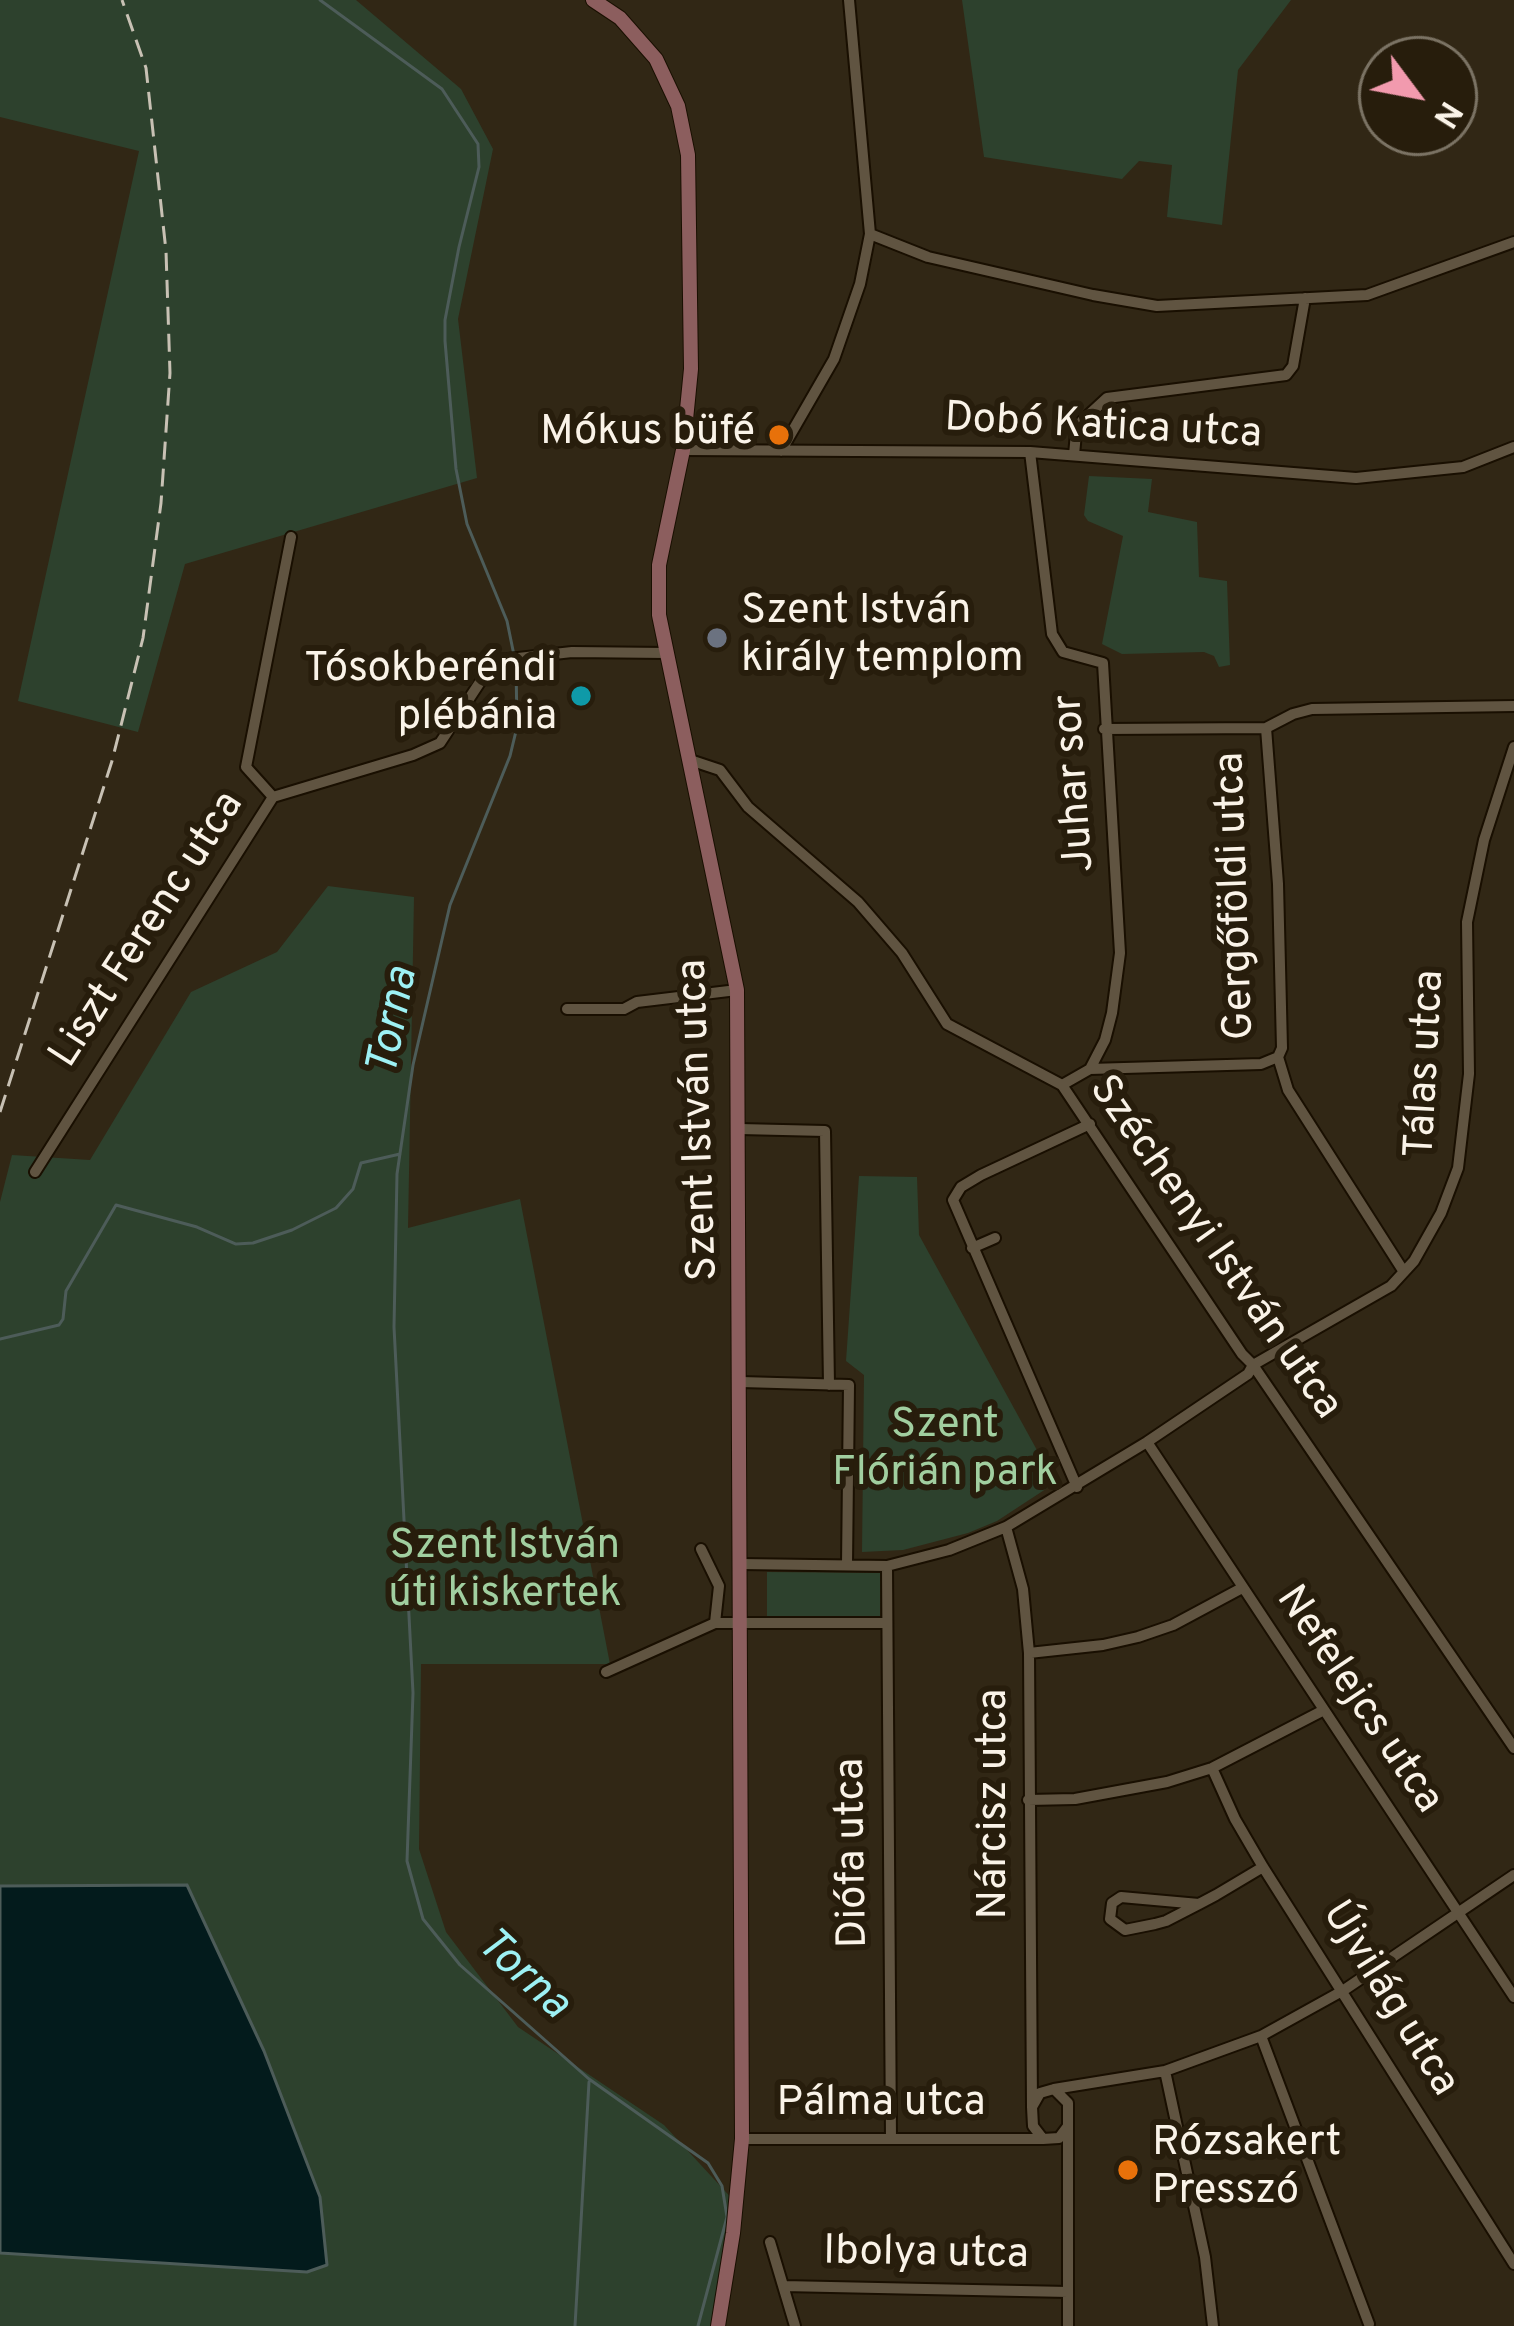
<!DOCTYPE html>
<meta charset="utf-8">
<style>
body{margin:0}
#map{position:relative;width:1514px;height:2326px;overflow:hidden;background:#312715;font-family:Overpass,sans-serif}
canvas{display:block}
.north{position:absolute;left:1358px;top:36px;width:120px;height:120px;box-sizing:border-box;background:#271d0c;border:3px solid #7b7364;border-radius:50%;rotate:122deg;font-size:33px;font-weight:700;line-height:48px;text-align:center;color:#faf3e8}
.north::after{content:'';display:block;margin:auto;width:42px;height:54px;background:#f29aae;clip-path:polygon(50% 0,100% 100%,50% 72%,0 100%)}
</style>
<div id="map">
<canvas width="1514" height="2326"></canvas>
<div class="north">N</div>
</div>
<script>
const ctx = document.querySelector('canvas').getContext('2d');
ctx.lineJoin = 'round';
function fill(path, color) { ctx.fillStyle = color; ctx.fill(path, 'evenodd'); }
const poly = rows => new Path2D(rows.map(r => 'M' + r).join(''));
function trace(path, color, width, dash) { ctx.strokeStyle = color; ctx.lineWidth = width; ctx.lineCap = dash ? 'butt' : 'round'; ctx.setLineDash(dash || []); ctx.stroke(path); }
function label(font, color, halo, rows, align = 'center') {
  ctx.font = font + ' Overpass,sans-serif'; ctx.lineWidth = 12; ctx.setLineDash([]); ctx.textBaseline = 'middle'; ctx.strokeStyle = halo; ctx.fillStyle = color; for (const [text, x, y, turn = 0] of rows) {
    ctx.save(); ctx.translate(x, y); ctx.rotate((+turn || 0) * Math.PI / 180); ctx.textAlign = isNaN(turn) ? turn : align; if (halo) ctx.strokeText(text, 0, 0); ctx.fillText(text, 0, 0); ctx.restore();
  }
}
fill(poly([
 [0,0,356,0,461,89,493,149,458,319,477,478,185,564,138,732,18,701,139,151,0,117],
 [962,0,1291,0,1238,70,1222,225,1167,217,1172,165,1139,161,1122,179,984,157],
 [1089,476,1152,479,1148,512,1197,522,1199,577,1227,581,1230,665,1219,667,1214,656,1204,652,1122,654,1102,644,1123,536,1088,521,1084,515],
 [328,886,414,897,408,1228,520,1199,610,1664,421,1664,419,1849,446,1932,518,2027,664,2125,736,2203,716,2326,0,2326,0,2253,307,2272,327,2265,187,1885,0,1886,0,1202,12,1155,90,1160,191,992,277,952],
 [859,1176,917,1177,919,1235,1055,1483,997,1521,968,1533,903,1550,862,1552,864,1375,846,1361],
 [767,1572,881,1573,880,1620,767,1620]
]), '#2d412d');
const water = poly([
 [187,1885,264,2051,320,2197,327,2265,307,2272,0,2253,0,1886,187,1885]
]);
fill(water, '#031b1c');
trace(water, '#4d5c59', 3);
trace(poly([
 [320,0,442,89,478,144,479,167,459,247,445,320,445,341,456,469,467,524,507,621,516,665,517,727,510,756,450,905,413,1065,397,1174,394,1327,413,1693,407,1861,423,1919,460,1965,589,2079,708,2163,722,2186,727,2217,698,2326],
 [0,1339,59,1325,63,1319,66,1291,116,1205,197,1227,236,1244,253,1243,292,1230,336,1208,353,1189,361,1163,400,1154],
 [575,2326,589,2082]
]), '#4d5c59', 3);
const minor = poly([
 [870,234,928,257,1093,295,1157,306,1367,295,1514,242],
 [683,450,1030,452,1356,478,1463,467,1514,447],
 [781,451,834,359,860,284,870,234,849,0],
 [1030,452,1052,634,1063,652,1103,663,1120,953,1112,1013,1105,1040,1090,1069],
 [1074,455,1076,433,1082,421,1107,398,1286,375,1293,366,1305,298],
 [1266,728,1293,714,1312,709,1514,706],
 [690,760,720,770,748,807,858,902,902,953,947,1024,1062,1085,1242,1354,1253,1365,1514,1748],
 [273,797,246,767,291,537],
 [567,1009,624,1009,637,1002,737,990],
 [1278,1057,1288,1090,1404,1272],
 [1062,1085,1090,1069,1261,1064,1278,1057,1282,1048,1278,884,1266,728,1104,729],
 [740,1129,825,1131,829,1385],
 [35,1172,273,797,413,755,440,743,482,679,500,660,572,652,666,653],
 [972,1248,995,1238],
 [741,1382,849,1385,847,1565],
 [1147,1442,1514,1997],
 [1077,1487,953,1200,961,1187,981,1175,1090,1124],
 [1006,1527,1023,1589,1029,1653,1032,2107],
 [701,1549,719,1586,715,1623],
 [741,1564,887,1566,949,1550,1006,1527,1147,1442,1248,1374,1253,1365,1391,1286,1414,1261,1441,1213,1458,1168,1469,1074,1467,922,1484,840,1514,747],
 [887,1566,891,2139],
 [1029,1653,1103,1645,1138,1637,1173,1625,1242,1588],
 [606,1672,715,1623,886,1623],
 [1212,1768,1235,1819,1263,1867,1514,2264],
 [1028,1800,1075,1799,1167,1782,1212,1768,1324,1710],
 [1199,1904,1121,1897,1112,1903,1110,1919,1125,1930,1155,1924,1166,1921,1199,1904,1216,1895,1263,1867],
 [1261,2036,1369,2324],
 [1165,2071,1205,2257,1213,2326],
 [1054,2089,1165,2071,1261,2036,1344,1990,1514,1875],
 [1054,2089,1068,2103,1068,2126,1059,2138,1043,2139,1033,2126,1032,2107,1040,2093,1054,2089],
 [1068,2126,1068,2326],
 [742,2139,1043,2139],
 [770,2242,795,2326],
 [783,2286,1068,2292]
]);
const secondary = poly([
 [593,0,620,18,656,59,678,106,688,155,691,369,683,450,659,565,659,615,737,990,742,2139,733,2233,718,2326]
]);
trace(minor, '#190f01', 14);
trace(secondary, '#190f01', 16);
trace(minor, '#605441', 10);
trace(secondary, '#8c5e5e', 14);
trace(poly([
 [0,1112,112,761,143,638,161,503,170,373,166,251,146,68,122,0]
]), '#c8c1b4', 3, [18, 9]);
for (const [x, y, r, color] of [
 [779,435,12,"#e8710a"],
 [717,638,12,"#6b7280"],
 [581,696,12,"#0f9aa8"],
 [1128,2170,12,"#e8710a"]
]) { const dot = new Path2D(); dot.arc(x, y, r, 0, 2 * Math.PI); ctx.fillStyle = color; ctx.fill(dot); trace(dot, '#271d0c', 4.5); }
label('42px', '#faf3e8', '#271d0c', [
 ["Dobó Katica utca",1103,429,3],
 ["Juhar sor",1077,783,-94],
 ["Gergőföldi utca",1238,896,-92],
 ["Liszt Ferenc utca",149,931,-57],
 ["Tálas utca",1428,1064,-87],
 ["Szent István utca",701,1120,-92],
 ["Széchenyi István utca",1213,1249,55],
 ["Nefelejcs utca",1357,1701,56],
 ["Nárcisz utca",997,1804,-90],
 ["Diófa utca",855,1853,-91],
 ["Újvilág utca",1388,2000,58],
 ["Pálma utca",881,2106],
 ["Ibolya utca",926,2256,1]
]);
label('42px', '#faf3e8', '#271d0c', [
 ["Mókus büfé",755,435],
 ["Szent István",741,614,"left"],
 ["király templom",741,662,"left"],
 ["Tósokberéndi",557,672],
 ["plébánia",557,720],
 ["Rózsakert",1152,2146,"left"],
 ["Presszó",1152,2194,"left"]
], 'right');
label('42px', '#a1cfa0', '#271d0c', [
 ["Szent",945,1428],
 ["Flórián park",945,1476],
 ["Szent István",505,1549],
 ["úti kiskertek",505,1597]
]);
label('italic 45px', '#9df1f4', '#271d0c', [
 ["Torna",396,1022,-79],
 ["Torna",521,1976,43]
]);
</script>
